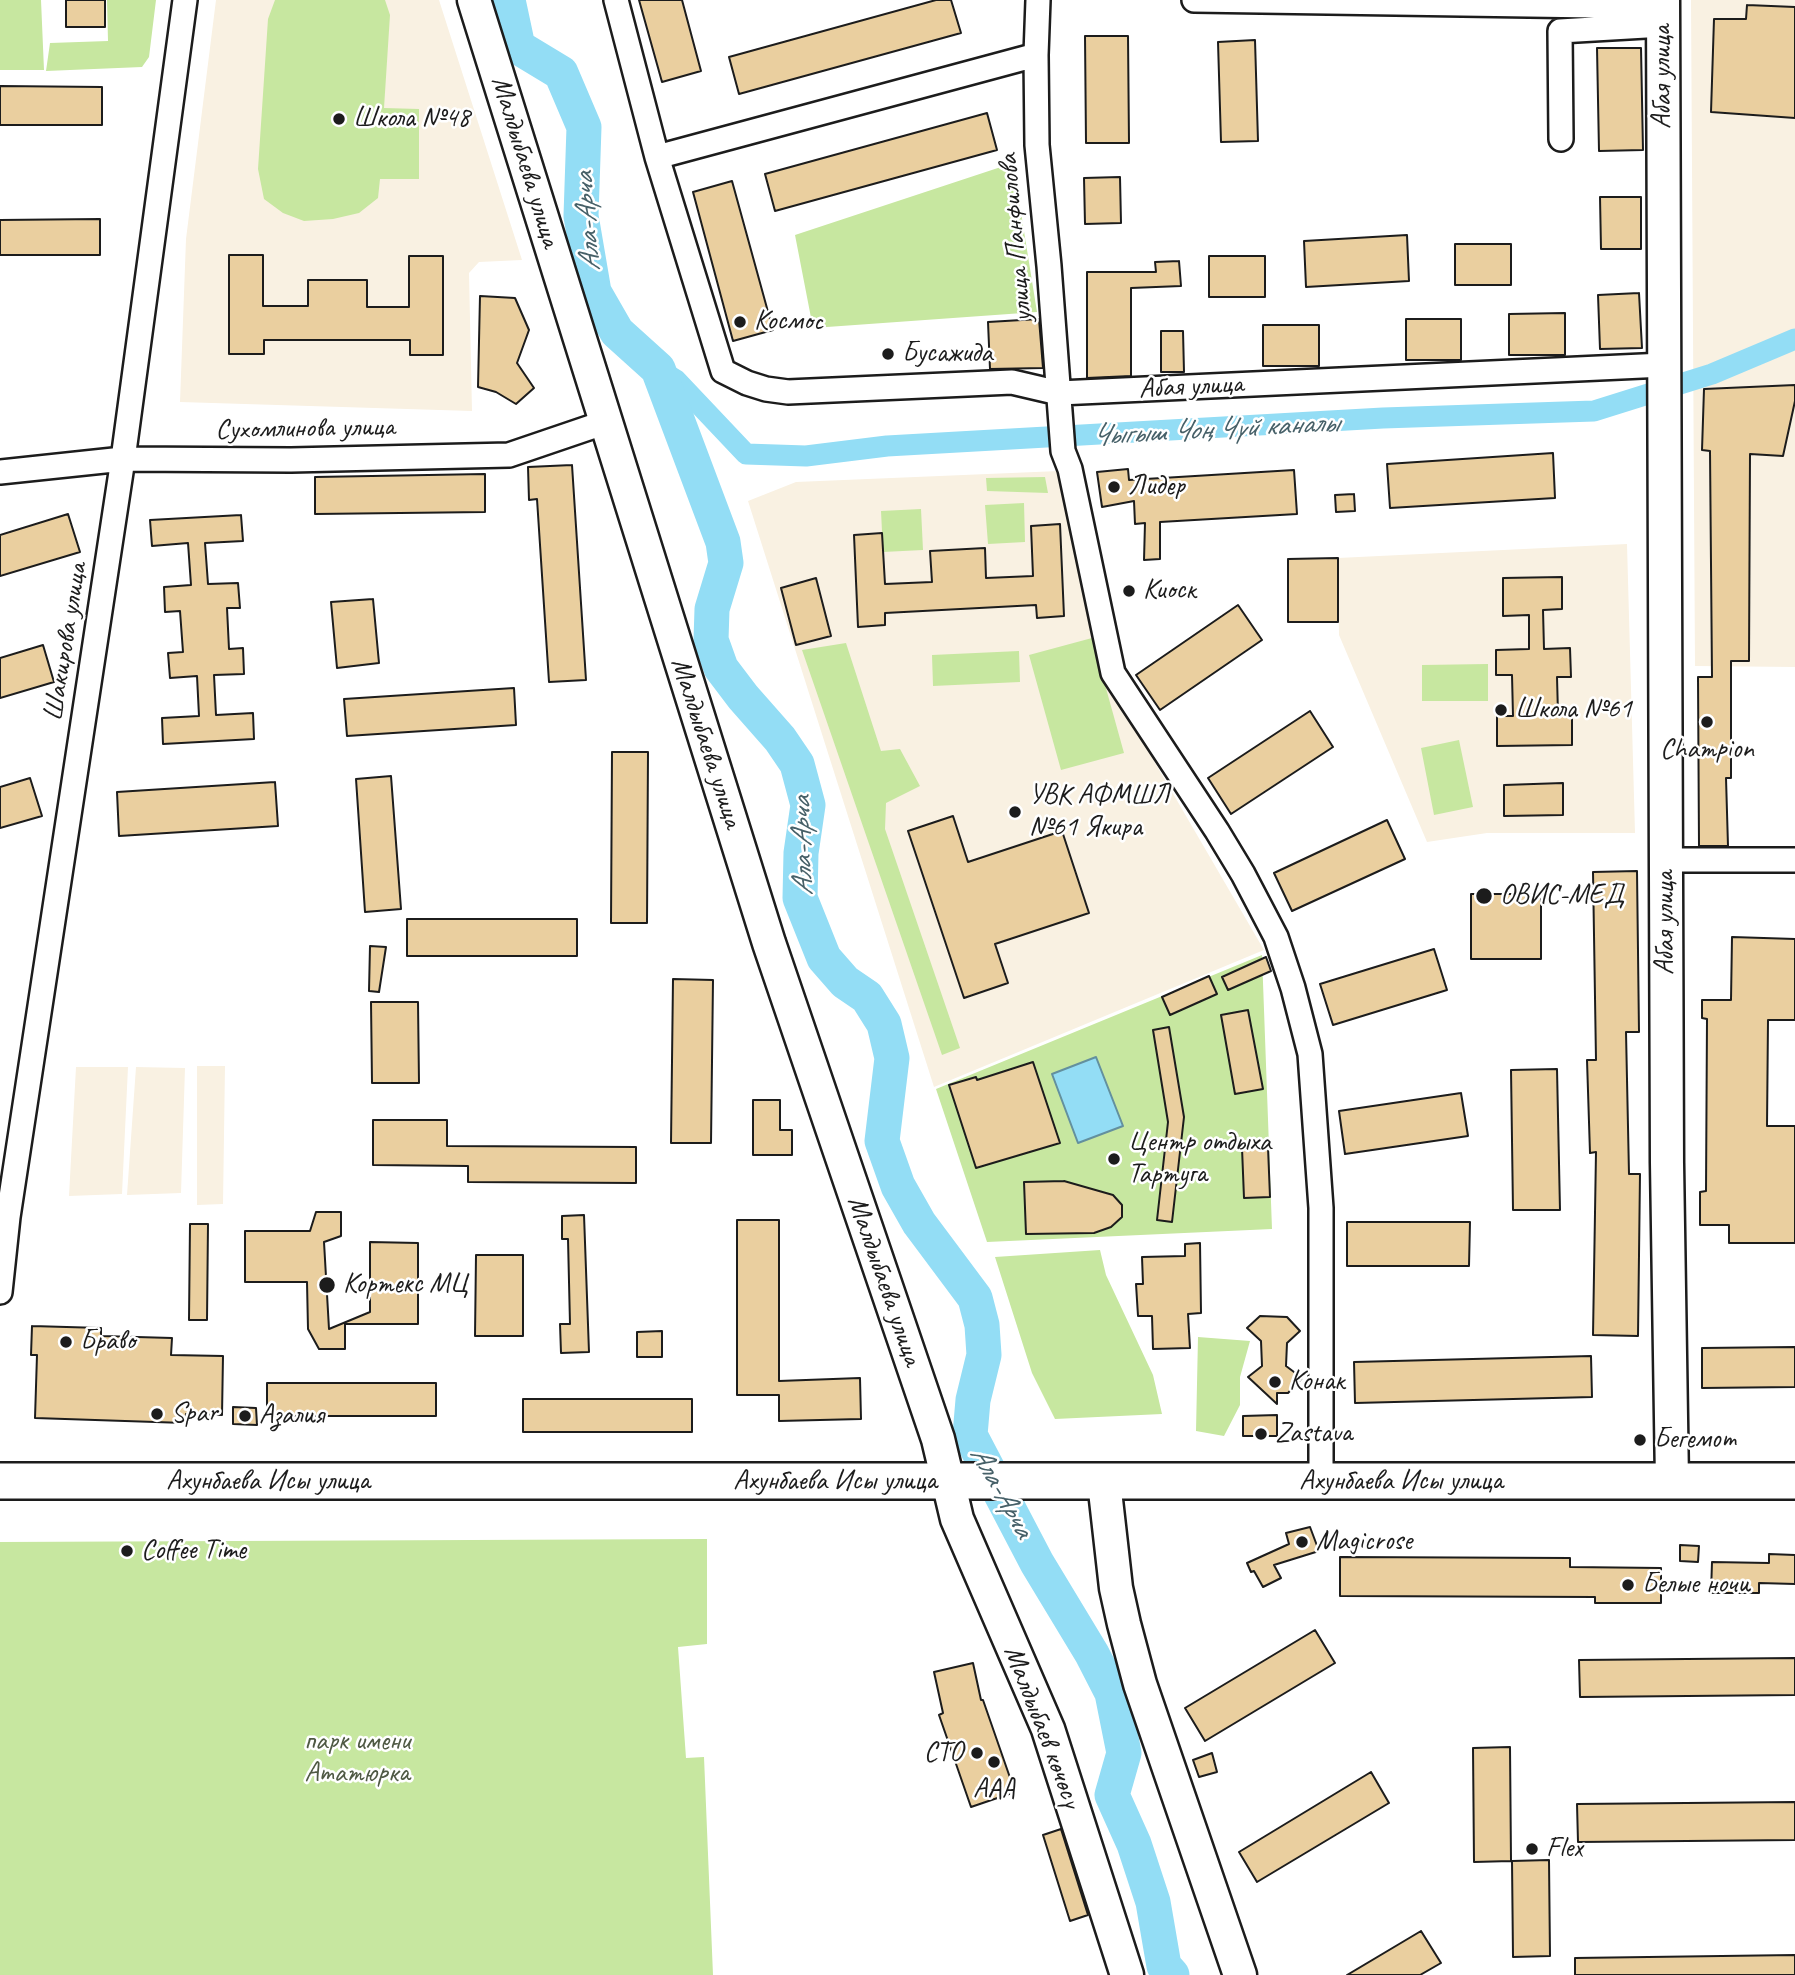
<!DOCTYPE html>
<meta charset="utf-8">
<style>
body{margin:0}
canvas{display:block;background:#fff}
</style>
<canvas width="1795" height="1975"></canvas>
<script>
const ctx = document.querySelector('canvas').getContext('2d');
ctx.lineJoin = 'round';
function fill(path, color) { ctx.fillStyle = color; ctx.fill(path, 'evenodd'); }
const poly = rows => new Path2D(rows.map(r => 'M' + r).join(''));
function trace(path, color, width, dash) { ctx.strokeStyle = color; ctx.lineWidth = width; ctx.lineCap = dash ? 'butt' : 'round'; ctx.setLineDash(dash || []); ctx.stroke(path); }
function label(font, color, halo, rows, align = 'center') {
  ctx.font = font + ' Caveat,sans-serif'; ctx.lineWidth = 5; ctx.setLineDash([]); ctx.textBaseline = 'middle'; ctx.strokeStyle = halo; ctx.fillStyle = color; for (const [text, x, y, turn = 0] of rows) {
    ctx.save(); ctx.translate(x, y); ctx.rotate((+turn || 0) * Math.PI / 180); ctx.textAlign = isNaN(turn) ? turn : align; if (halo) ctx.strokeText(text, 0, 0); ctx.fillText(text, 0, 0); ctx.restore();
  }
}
fill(poly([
 [216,0,439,0,522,260,479,262,469,273,472,411,180,402,186,239],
 [1691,0,1795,0,1795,667,1695,666],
 [1059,471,1104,675,1264,950,934,1087,748,501,796,482],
 [1627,544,1635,833,1487,833,1427,842,1339,635,1338,558],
 [197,1066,225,1066,223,1204,197,1205],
 [76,1067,128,1067,122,1194,69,1196],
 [136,1067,185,1068,181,1193,127,1195]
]), '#f9f1e2');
fill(poly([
 [0,0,41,0,44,70,0,70],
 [107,0,156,0,149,57,142,67,46,71,50,43,108,41],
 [275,0,385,0,390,15,384,108,419,109,419,179,380,179,378,198,359,213,333,219,304,221,283,213,264,199,258,169,268,19],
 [1013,163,1037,312,813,328,795,235],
 [1045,477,1048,493,987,491,986,478],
 [1024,503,1025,542,988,544,985,505],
 [921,509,923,550,883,552,881,511],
 [1092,638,1124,753,1061,770,1029,655],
 [846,643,881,751,900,749,920,786,886,803,885,829,960,1048,942,1055,802,650],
 [1019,651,1020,682,933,686,932,655],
 [1488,664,1488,701,1422,701,1422,665],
 [1459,740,1473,807,1434,815,1421,748],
 [1262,955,1272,1229,987,1242,936,1089],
 [1100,1250,1106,1275,1153,1375,1162,1414,1055,1419,1032,1373,995,1257],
 [1198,1337,1250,1341,1240,1377,1240,1405,1224,1436,1196,1431],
 [707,1539,707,1644,678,1647,686,1758,704,1757,713,1975,0,1975,0,1542]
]), '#c7e7a0');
const water = poly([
 [1096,1057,1123,1126,1078,1143,1052,1074,1096,1057]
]);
fill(water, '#93ddf5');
trace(water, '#63909e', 2);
trace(poly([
 [658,369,676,380,746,454,806,456,887,446,1383,418,1594,411,1712,374,1795,339]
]), '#93ddf5', 21);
trace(poly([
 [508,0,518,47,561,73,584,127,581,216,594,292,617,332,658,369,723,542,726,563,712,609,711,640,721,668,743,697,780,739,797,764,808,805,801,853,800,898,824,958,845,982,867,997,884,1024,892,1058,882,1141,898,1186,919,1223,975,1298,982,1325,984,1355,973,1400,970,1435,1037,1563,1092,1654,1112,1693,1124,1753,1112,1795,1134,1844,1153,1902,1164,1966,1172,1975]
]), '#93ddf5', 35);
const building = poly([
 [66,0,105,0,105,27,66,27,66,0],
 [639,0,682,0,701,71,662,82,639,0],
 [936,0,951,0,961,33,739,94,729,57,936,0],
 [1747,5,1795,7,1795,118,1711,112,1714,19,1746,19,1747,5],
 [1085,36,1128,36,1129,143,1086,143,1085,36],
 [1255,40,1258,141,1221,142,1218,42,1255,40],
 [1597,48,1641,48,1643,150,1599,151,1597,48],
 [0,86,102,87,102,125,0,125,0,86],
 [987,113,997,150,775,211,765,174,987,113],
 [1120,177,1121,223,1085,224,1084,178,1120,177],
 [732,181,773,330,733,341,693,192,732,181],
 [1600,197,1641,197,1641,249,1601,249,1600,197],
 [100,219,100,255,0,255,0,220,100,219],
 [1407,235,1409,281,1306,287,1304,241,1407,235],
 [1455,244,1511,244,1511,285,1455,285,1455,244],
 [229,255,263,255,263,306,308,306,308,280,367,280,367,307,409,307,409,256,443,256,443,355,410,355,410,340,264,340,264,354,229,354,229,255],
 [1209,256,1265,256,1265,297,1209,297,1209,256],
 [1179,261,1181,286,1131,288,1131,376,1087,378,1087,272,1156,272,1155,262,1179,261],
 [1639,293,1642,348,1600,349,1598,295,1639,293],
 [480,296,515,298,529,330,517,363,534,388,516,404,496,392,478,387,480,296],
 [1565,313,1565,355,1509,355,1509,314,1565,313],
 [1039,319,1043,368,990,369,988,322,1039,319],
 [1406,319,1461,319,1461,360,1406,360,1406,319],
 [1263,325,1319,325,1319,366,1263,366,1263,325],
 [1161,331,1183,331,1184,372,1161,372,1161,331],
 [1795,385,1795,401,1783,456,1750,454,1749,661,1731,661,1731,778,1726,778,1728,846,1699,846,1698,677,1712,677,1710,451,1702,450,1704,389,1795,385],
 [1553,453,1555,498,1390,508,1387,464,1553,453],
 [572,465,586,680,549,682,537,499,529,500,528,467,572,465],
 [1128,469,1129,480,1294,470,1297,514,1160,522,1160,559,1144,560,1145,523,1135,524,1134,501,1102,507,1097,472,1128,469],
 [485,474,485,512,315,514,315,477,485,474],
 [1354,494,1355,511,1336,512,1335,495,1354,494],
 [68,514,80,552,0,576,0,535,68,514],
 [241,515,243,541,205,543,208,584,238,583,240,608,227,608,229,649,243,648,244,674,214,675,216,715,253,713,254,739,163,744,162,718,199,716,197,676,170,678,168,653,183,652,180,611,165,612,164,587,191,585,188,543,152,546,150,520,241,515],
 [1060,524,1064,616,1037,618,1036,605,885,613,885,625,858,627,854,535,882,533,885,584,932,582,930,551,985,548,986,578,1033,576,1031,526,1060,524],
 [1338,558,1338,622,1288,622,1288,559,1338,558],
 [1562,577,1562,609,1543,610,1544,649,1570,648,1571,677,1557,677,1558,714,1572,714,1572,745,1497,746,1497,716,1513,716,1512,675,1496,675,1496,650,1529,649,1529,615,1503,616,1503,578,1562,577],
 [816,578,831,636,796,645,781,588,816,578],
 [373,599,379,663,337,668,331,602,373,599],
 [1238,605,1262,640,1160,710,1136,675,1238,605],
 [43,645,54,682,0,698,0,658,43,645],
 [514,688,516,725,347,736,344,699,514,688],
 [1310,711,1333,747,1231,814,1208,778,1310,711],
 [612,752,648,752,647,923,611,923,612,752],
 [391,776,401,909,365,912,356,779,391,776],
 [30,778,42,816,0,828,0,787,30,778],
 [275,782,278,826,119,836,117,792,275,782],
 [1563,783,1563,815,1504,816,1504,785,1563,783],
 [953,816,968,862,1062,831,1089,913,995,944,1008,983,964,998,908,831,953,816],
 [1387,820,1405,859,1292,911,1274,873,1387,820],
 [1637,871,1639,1032,1626,1032,1629,1174,1640,1174,1638,1336,1593,1335,1596,1152,1590,1153,1587,1060,1596,1060,1593,872,1637,871],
 [1471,894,1541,894,1541,959,1471,959,1471,894],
 [407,919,577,919,577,956,407,956,407,919],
 [1732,937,1795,939,1795,1020,1768,1020,1767,1126,1795,1126,1795,1243,1729,1243,1729,1225,1700,1225,1700,1192,1706,1191,1707,1019,1702,1018,1702,1000,1731,1000,1732,937],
 [370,946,386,947,379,992,369,991,370,946],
 [1434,949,1447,990,1333,1025,1320,984,1434,949],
 [1266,957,1271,971,1228,990,1222,977,1266,957],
 [1209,976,1217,994,1170,1015,1162,997,1209,976],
 [673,979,713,980,711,1143,671,1143,673,979],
 [371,1002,418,1002,419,1083,372,1083,371,1002],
 [1248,1010,1263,1089,1235,1094,1221,1015,1248,1010],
 [1169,1027,1184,1117,1172,1222,1157,1220,1168,1122,1153,1030,1169,1027],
 [1033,1062,1060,1143,976,1168,949,1085,976,1077,977,1080,1033,1062],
 [1557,1069,1560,1210,1513,1210,1511,1070,1557,1069],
 [1461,1093,1468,1136,1345,1154,1339,1111,1461,1093],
 [753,1100,780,1100,780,1130,792,1130,792,1155,753,1155,753,1100],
 [373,1120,447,1120,447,1146,636,1147,636,1183,468,1182,468,1166,373,1165,373,1120],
 [1268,1147,1270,1197,1244,1198,1242,1148,1268,1147],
 [1064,1181,1113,1195,1122,1205,1122,1217,1111,1227,1094,1233,1026,1234,1024,1182,1064,1181],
 [316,1212,341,1212,341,1236,324,1242,329,1329,370,1312,370,1242,418,1243,418,1324,345,1324,345,1349,319,1349,308,1329,307,1282,245,1282,245,1231,310,1231,316,1212],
 [584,1215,589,1352,561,1353,560,1324,570,1324,568,1239,562,1239,562,1216,584,1215],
 [737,1220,779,1220,779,1381,860,1378,861,1419,779,1421,779,1395,737,1395,737,1220],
 [1347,1222,1470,1222,1469,1266,1347,1266,1347,1222],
 [190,1224,208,1224,207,1320,189,1320,190,1224],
 [1200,1243,1201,1313,1188,1314,1190,1348,1153,1349,1152,1316,1138,1316,1136,1284,1143,1284,1142,1257,1185,1256,1185,1244,1200,1243],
 [476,1255,523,1255,523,1336,475,1336,476,1255],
 [1260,1316,1287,1317,1300,1331,1287,1343,1286,1366,1302,1378,1288,1393,1277,1393,1277,1404,1248,1377,1262,1366,1261,1341,1247,1328,1260,1316],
 [32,1326,101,1328,101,1336,172,1338,171,1355,223,1356,222,1415,186,1414,185,1423,35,1418,37,1355,31,1355,32,1326],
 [662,1331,662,1357,637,1357,637,1332,662,1331],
 [1795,1347,1795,1387,1702,1388,1702,1348,1795,1347],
 [1591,1356,1592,1397,1355,1403,1354,1362,1591,1356],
 [267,1383,436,1383,436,1416,267,1416,267,1383],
 [523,1399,692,1399,692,1432,523,1432,523,1399],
 [233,1407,256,1408,257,1425,233,1424,233,1407],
 [1277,1415,1277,1436,1243,1436,1243,1416,1277,1415],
 [1310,1527,1319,1551,1274,1565,1281,1578,1263,1587,1254,1571,1251,1572,1247,1563,1289,1544,1286,1533,1310,1527],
 [1680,1545,1699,1546,1698,1562,1680,1561,1680,1545],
 [1769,1554,1795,1555,1795,1584,1759,1583,1759,1593,1711,1593,1712,1562,1769,1563,1769,1554],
 [1340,1557,1570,1558,1570,1567,1661,1568,1661,1603,1595,1603,1595,1597,1340,1596,1340,1557],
 [1315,1630,1335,1663,1205,1741,1185,1708,1315,1630],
 [1795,1658,1795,1695,1580,1697,1579,1660,1795,1658],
 [973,1663,981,1700,983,1700,1015,1792,971,1807,939,1715,943,1713,934,1672,973,1663],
 [1510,1747,1511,1861,1474,1862,1473,1748,1510,1747],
 [1212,1753,1217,1772,1199,1777,1193,1760,1212,1753],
 [1371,1772,1389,1803,1257,1882,1239,1852,1371,1772],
 [1795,1802,1795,1840,1578,1842,1577,1804,1795,1802],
 [1061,1829,1088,1915,1070,1921,1043,1835,1061,1829],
 [1549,1860,1550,1956,1513,1957,1512,1861,1549,1860],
 [1421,1931,1441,1963,1420,1975,1347,1975,1421,1931],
 [1795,1955,1795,1975,1575,1975,1575,1958,1795,1955]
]);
fill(building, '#eacf9f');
trace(building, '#1c1c1c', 2);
const street = poly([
 [616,0,657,157,723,371,747,383,766,389,788,392,1012,382,1059,393,1664,365],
 [1038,0,1036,55,1037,145,1049,266,1063,451,1070,469,1113,673,1217,831,1243,874,1276,937,1293,988,1310,1054,1321,1208,1321,1482],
 [1194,0,1663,7],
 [1561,139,1560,31,1663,25],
 [657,157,1036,55],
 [0,472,123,459,291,460,509,455,606,422],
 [1666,860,1795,860],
 [0,1292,8,1217,123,459,185,0]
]);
const secondary = poly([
 [474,0,769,943,938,1439,957,1519,1048,1729,1127,1975],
 [1663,0,1667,1163,1672,1482],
 [1104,1482,1116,1588,1124,1624,1140,1684,1240,1975]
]);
const primary = poly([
 [0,1481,1795,1481]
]);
trace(street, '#1c1c1c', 28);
trace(secondary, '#1c1c1c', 37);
trace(primary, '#1c1c1c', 40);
trace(street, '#fff', 23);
trace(secondary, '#fff', 32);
trace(primary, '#fff', 35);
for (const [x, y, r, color] of [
 [339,119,7,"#1c1c1c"],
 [740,322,7,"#1c1c1c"],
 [888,354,7,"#1c1c1c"],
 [1114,487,7,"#1c1c1c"],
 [1129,591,7,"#1c1c1c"],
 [1501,710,7,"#1c1c1c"],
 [1707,722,7,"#1c1c1c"],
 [1015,812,7,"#1c1c1c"],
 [1484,896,9,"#1c1c1c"],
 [1114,1159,7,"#1c1c1c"],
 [327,1285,9,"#1c1c1c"],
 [66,1342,7,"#1c1c1c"],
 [1275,1382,7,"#1c1c1c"],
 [157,1414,7,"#1c1c1c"],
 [245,1416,7,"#1c1c1c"],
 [1261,1434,7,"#1c1c1c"],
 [1640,1440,7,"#1c1c1c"],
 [1302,1542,7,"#1c1c1c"],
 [127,1551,7,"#1c1c1c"],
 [1628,1585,7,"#1c1c1c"],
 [977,1753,7,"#1c1c1c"],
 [994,1762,7,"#1c1c1c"],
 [1532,1849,7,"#1c1c1c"]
]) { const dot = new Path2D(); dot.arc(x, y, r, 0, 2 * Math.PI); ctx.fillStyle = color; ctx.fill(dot); trace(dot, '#fff', 2.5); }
label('28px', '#1c1c1c', '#fff', [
 ["Абая улица",1663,77,-90],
 ["Малдыбаева улица",525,162,73],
 ["улица Панфилова",1016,238,-95],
 ["Абая улица",1191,387,-3],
 ["Сухомлинова улица",305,429,-1],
 ["Шакирова улица",66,642,-81],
 ["Малдыбаева улица",706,743,72],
 ["Абая улица",1666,923,-90],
 ["Малдыбаева улица",884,1281,71],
 ["Ахунбаева Исы улица",268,1482],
 ["Ахунбаева Исы улица",835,1482],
 ["Ахунбаева Исы улица",1401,1482],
 ["Малдыбаев көчөсү",1042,1727,69]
]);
label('28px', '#1c1c1c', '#fff', [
 ["Школа №48",353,119],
 ["Космос",754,322],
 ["Бусажида",902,354],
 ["Лидер",1128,487],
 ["Киоск",1143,591],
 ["Школа №61",1515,710],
 ["Champion",1707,750,"center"],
 ["УВК АФМШЛ",1029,796],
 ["№61 Якира",1029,828],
 ["ОВИС-МЕД",1500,896],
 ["Центр отдыха",1128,1143],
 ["Тартуга",1128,1175],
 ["Кортекс МЦ",343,1285],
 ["Браво",80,1342],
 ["Конак",1289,1382],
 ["Spar",171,1414],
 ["Азалия",259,1416],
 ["Zastava",1275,1434],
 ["Бегемот",1654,1440],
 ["Magicrose",1316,1542],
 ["Coffee Time",141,1551],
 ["Белые ночи",1642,1585],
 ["CTO",963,1753,"right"],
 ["ААА",994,1790,"center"],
 ["Flex",1546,1849]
], 'left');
label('28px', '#4f5944', '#fff', [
 ["парк имени",357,1742],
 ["Ататюрка",357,1774]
]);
label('italic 30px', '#466068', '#fff', [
 ["Ала-Арча",588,222,-94],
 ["Чыгыш Чоң Чүй каналы",1215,430,-3],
 ["Ала-Арча",803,846,-91],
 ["Ала-Арча",1001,1492,61]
]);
</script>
